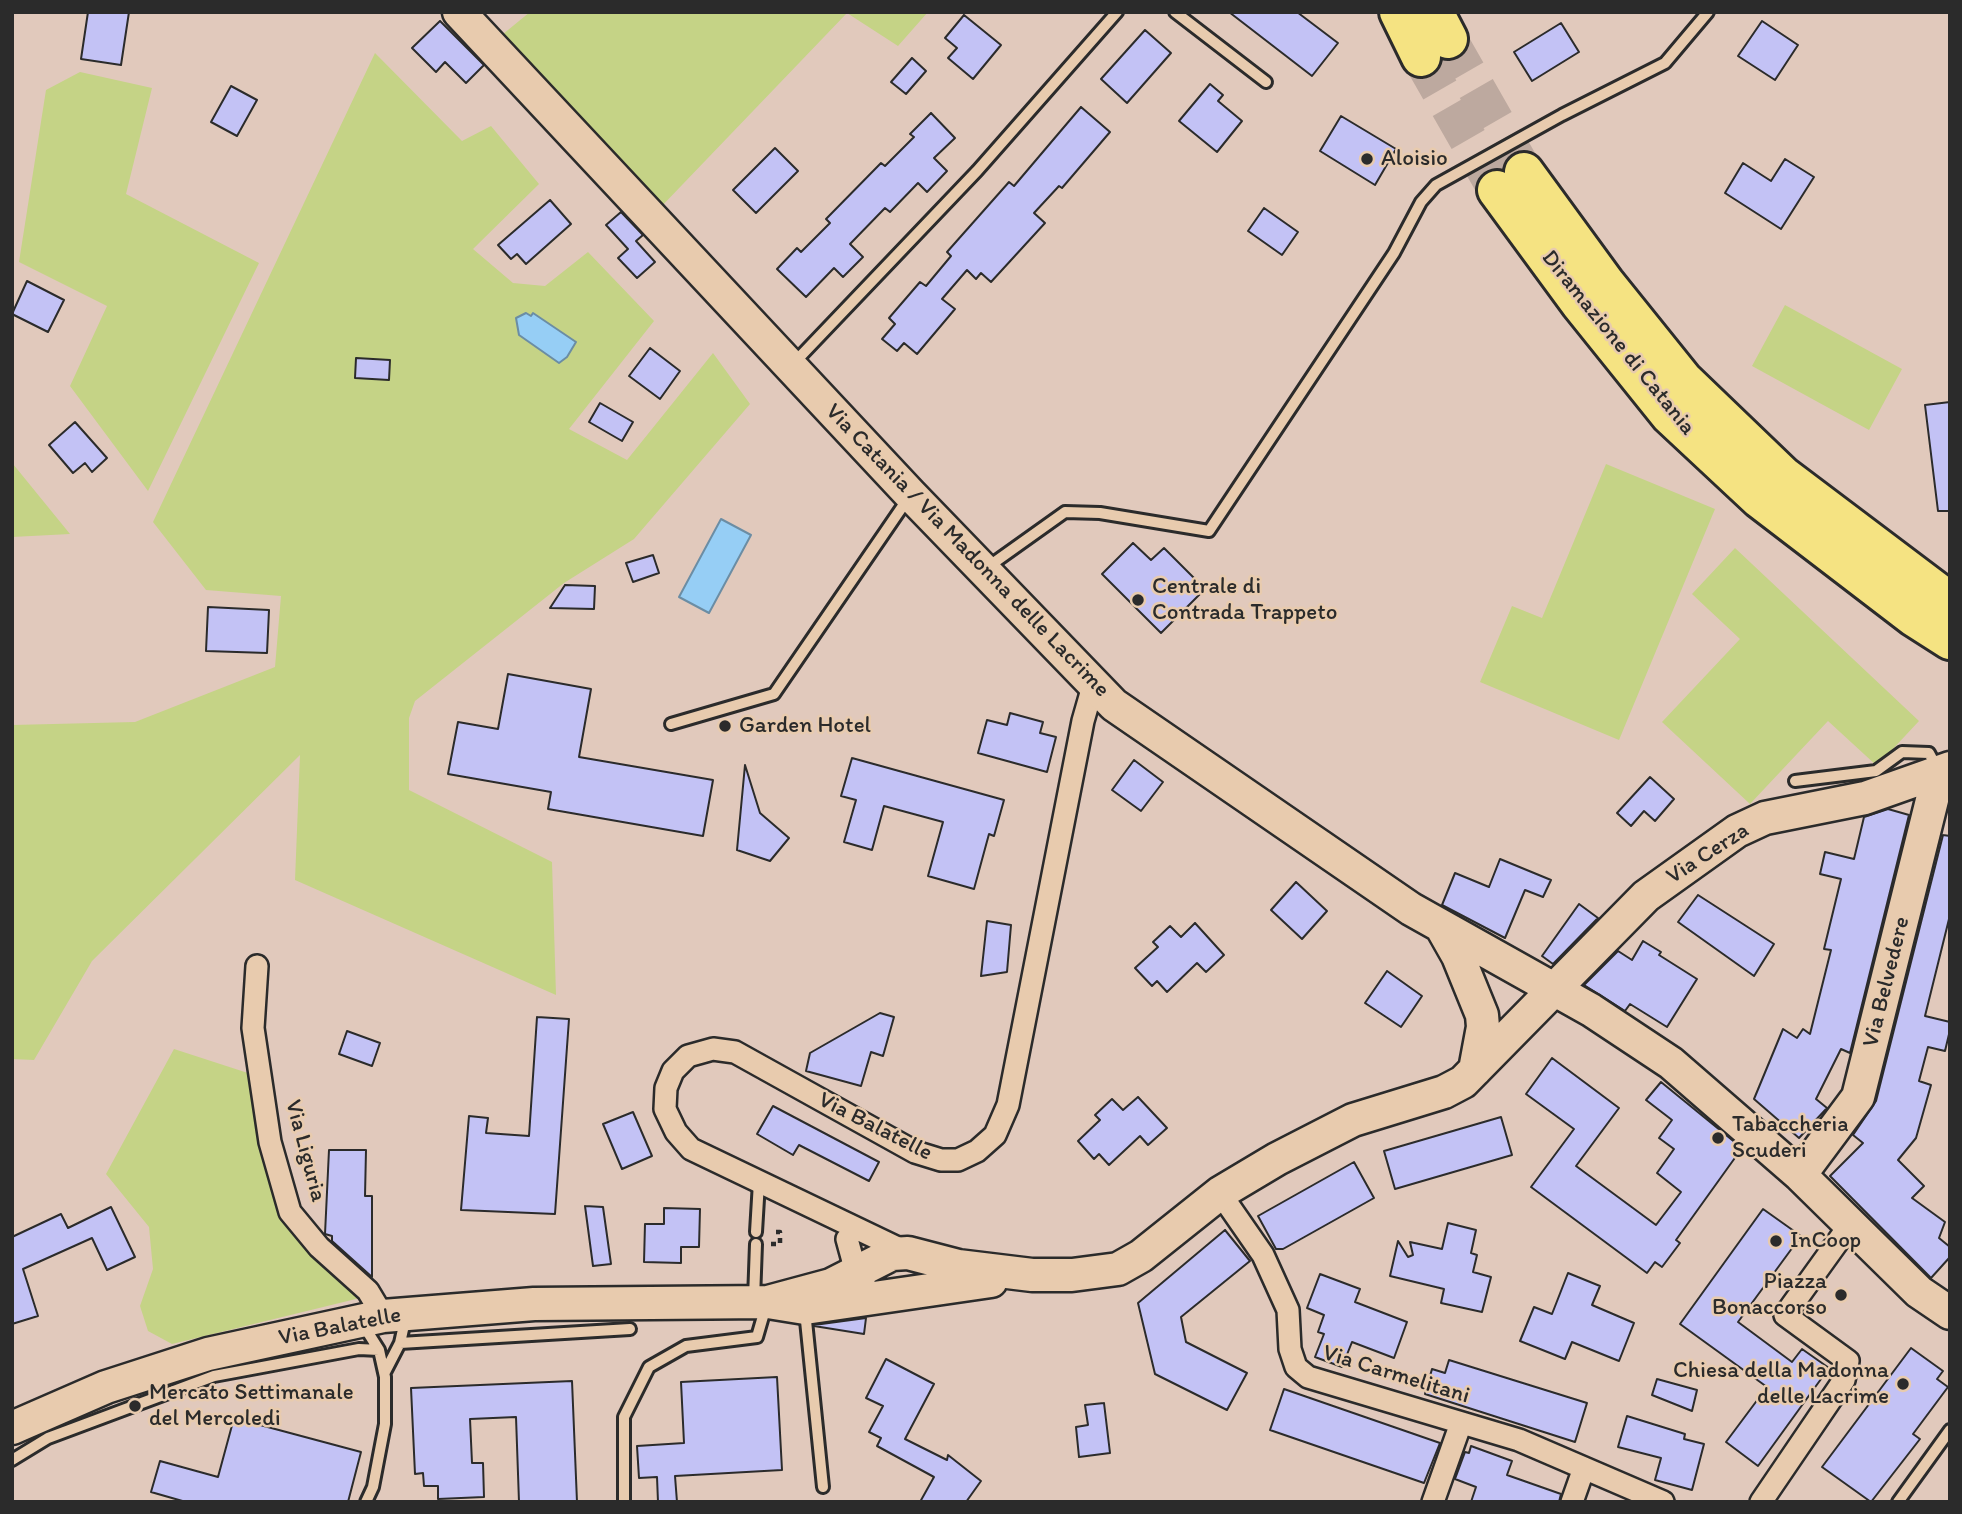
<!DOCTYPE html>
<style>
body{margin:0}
#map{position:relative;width:1962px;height:1514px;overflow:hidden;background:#e1c9bc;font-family:Itim,sans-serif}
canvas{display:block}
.frame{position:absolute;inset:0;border:14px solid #2b2b2b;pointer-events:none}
</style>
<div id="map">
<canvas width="1962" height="1514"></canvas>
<div class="frame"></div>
</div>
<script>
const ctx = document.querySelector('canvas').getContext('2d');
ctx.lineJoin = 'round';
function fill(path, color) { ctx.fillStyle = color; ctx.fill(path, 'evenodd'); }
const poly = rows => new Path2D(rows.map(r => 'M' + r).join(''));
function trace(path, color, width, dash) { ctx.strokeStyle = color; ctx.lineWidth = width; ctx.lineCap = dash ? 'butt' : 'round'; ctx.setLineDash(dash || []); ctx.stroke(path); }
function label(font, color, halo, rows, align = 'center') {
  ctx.font = font + ' Itim,sans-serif'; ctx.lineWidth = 5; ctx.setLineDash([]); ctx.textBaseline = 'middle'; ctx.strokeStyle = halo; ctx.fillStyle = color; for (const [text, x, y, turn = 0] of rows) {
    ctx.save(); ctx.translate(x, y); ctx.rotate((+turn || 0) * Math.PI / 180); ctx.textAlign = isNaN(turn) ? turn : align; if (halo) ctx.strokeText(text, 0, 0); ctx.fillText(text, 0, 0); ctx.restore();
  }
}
fill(poly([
 [530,12,928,12,898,46,847,13,659,209,497,39],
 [375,53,462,141,491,126,539,184,473,249,513,283,545,286,588,252,654,321,569,429,627,460,713,353,750,404,634,539,564,583,415,701,409,718,409,790,552,862,556,995,295,880,300,755,92,961,34,1060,12,1059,12,725,135,722,275,667,281,596,206,590,153,522],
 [80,72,152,88,126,194,259,263,148,491,70,386,107,306,19,262,46,90],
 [1785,305,1902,369,1869,430,1752,366],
 [12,463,13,464,70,534,12,537],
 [1606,464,1715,509,1619,740,1480,682,1512,606,1542,618],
 [1735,548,1919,721,1877,766,1828,721,1750,804,1662,722,1740,639,1692,594],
 [174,1049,254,1075,255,1123,278,1204,358,1289,360,1298,172,1344,148,1331,140,1306,153,1269,149,1227,106,1174]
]), '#c5d386');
const water = poly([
 [526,313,531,316,533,313,576,342,567,357,559,363,519,335,516,318,526,313],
 [721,519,751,535,709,613,679,597,721,519]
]);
fill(water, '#96cef5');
trace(water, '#6b8da4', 2);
const building = poly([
 [88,12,129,12,121,65,81,59,88,12],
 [1229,12,1297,12,1338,43,1312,76,1229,12],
 [964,15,1001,45,973,79,948,58,957,48,945,38,964,15],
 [440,21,484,65,466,83,445,62,436,72,412,48,440,21],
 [1762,21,1798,45,1775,80,1738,56,1762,21],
 [1561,23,1579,52,1532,81,1514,52,1561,23],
 [1145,30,1171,53,1127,103,1101,79,1145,30],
 [912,58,926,71,906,94,891,82,912,58],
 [1210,84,1223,95,1218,101,1242,121,1217,152,1179,121,1210,84],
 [231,86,257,100,237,136,211,122,231,86],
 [1081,107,1110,132,1062,188,1059,186,1034,213,1045,223,991,282,981,273,976,279,967,270,942,299,955,309,917,354,904,343,897,351,882,339,895,324,889,318,920,282,926,286,951,256,947,252,1009,182,1014,186,1081,107],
 [931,113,955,138,934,158,947,171,927,192,918,183,890,212,885,208,850,244,863,257,843,277,834,268,806,297,777,269,797,248,801,252,830,223,826,219,881,163,885,166,914,137,910,134,931,113],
 [1341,116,1396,149,1375,185,1320,151,1341,116],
 [775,148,798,171,756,213,733,190,775,148],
 [1785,159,1814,177,1781,229,1725,193,1743,163,1771,181,1785,159],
 [550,200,571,224,526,264,517,254,511,259,498,245,550,200],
 [1264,208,1298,232,1282,255,1248,231,1264,208],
 [621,212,643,235,636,241,655,262,637,278,618,258,628,249,606,225,621,212],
 [27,281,64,300,48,332,12,314,27,281],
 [650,348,680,371,660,399,629,376,650,348],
 [356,358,390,360,389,380,355,378,356,358],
 [1950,402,1950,511,1938,511,1925,405,1950,402],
 [600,403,633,422,622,441,589,422,600,403],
 [75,422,107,458,92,472,85,463,73,473,49,445,75,422],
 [1133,543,1151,560,1164,548,1205,589,1161,633,1102,574,1133,543],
 [653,555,659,573,633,582,626,563,653,555],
 [565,585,595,586,594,609,550,608,565,585],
 [208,607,269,610,267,653,206,651,208,607],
 [508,674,591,689,579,757,713,780,703,836,548,809,551,792,448,774,458,722,498,729,508,674],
 [1010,713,1043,722,1040,733,1056,737,1047,772,978,753,987,720,1007,725,1010,713],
 [852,758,1004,800,994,836,989,834,974,889,928,876,943,822,884,806,872,850,844,842,856,800,841,796,852,758],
 [1134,760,1163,782,1141,811,1112,790,1134,760],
 [745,765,760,813,789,838,770,861,737,850,745,765],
 [1650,777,1674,799,1655,821,1644,811,1631,826,1617,813,1650,777],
 [1888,809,1909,815,1850,1053,1841,1049,1816,1099,1827,1108,1799,1138,1754,1099,1783,1029,1797,1038,1803,1029,1810,1034,1831,950,1824,949,1841,879,1820,874,1825,852,1854,859,1864,817,1888,809],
 [1943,835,1950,836,1950,915,1925,1016,1950,1022,1950,1030,1945,1051,1928,1047,1919,1081,1931,1085,1916,1138,1898,1160,1924,1186,1912,1198,1945,1222,1939,1238,1950,1247,1950,1257,1931,1278,1830,1176,1863,1143,1853,1135,1876,1101,1943,835],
 [1500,859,1551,880,1543,897,1525,890,1505,938,1442,905,1455,873,1489,887,1500,859],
 [1296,882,1327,911,1302,939,1271,910,1296,882],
 [1698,895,1774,944,1754,976,1678,922,1698,895],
 [1579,904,1598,918,1553,964,1542,956,1579,904],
 [987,921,1011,925,1007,972,981,976,987,921],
 [1195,923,1224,955,1206,972,1197,963,1167,992,1157,981,1152,986,1135,968,1158,947,1153,942,1170,926,1181,937,1195,923],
 [1643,941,1661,952,1659,955,1697,979,1667,1027,1630,1004,1625,1011,1584,985,1618,951,1632,960,1643,941],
 [1387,971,1422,996,1401,1027,1365,1003,1387,971],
 [880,1013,894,1017,883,1056,871,1052,861,1086,806,1071,810,1053,880,1013],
 [537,1017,569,1019,555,1214,461,1210,469,1116,488,1118,486,1133,529,1136,537,1017],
 [347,1031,380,1043,372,1066,339,1054,347,1031],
 [1552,1058,1619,1108,1576,1166,1656,1225,1681,1192,1657,1173,1674,1149,1659,1138,1672,1120,1646,1100,1661,1082,1737,1144,1737,1155,1676,1240,1680,1243,1662,1267,1655,1262,1647,1273,1531,1187,1574,1129,1526,1094,1552,1058],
 [1138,1097,1167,1128,1148,1145,1140,1136,1109,1165,1099,1154,1094,1159,1078,1141,1100,1120,1095,1115,1112,1099,1123,1110,1138,1097],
 [773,1106,879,1162,869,1181,799,1145,793,1155,757,1134,773,1106],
 [633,1112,652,1156,622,1169,603,1124,633,1112],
 [1501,1117,1512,1155,1395,1189,1384,1151,1501,1117],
 [329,1150,366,1150,365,1196,372,1196,372,1277,332,1241,332,1236,325,1234,329,1150],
 [1354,1162,1374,1198,1283,1249,1276,1249,1258,1216,1354,1162],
 [585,1206,603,1207,611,1264,593,1266,585,1206],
 [111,1207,135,1257,107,1270,92,1238,23,1269,38,1316,12,1324,12,1237,61,1214,68,1228,111,1207],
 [664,1208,700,1209,699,1247,681,1247,681,1263,644,1262,645,1224,664,1224,664,1208],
 [1763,1209,1801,1236,1738,1322,1792,1362,1802,1349,1829,1368,1758,1466,1726,1442,1767,1387,1680,1324,1763,1209],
 [1448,1223,1476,1230,1471,1253,1477,1255,1473,1272,1491,1277,1482,1312,1441,1303,1444,1289,1390,1276,1398,1241,1408,1257,1413,1255,1410,1242,1442,1249,1448,1223],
 [1225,1230,1250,1261,1181,1317,1186,1342,1247,1373,1227,1410,1155,1374,1138,1303,1225,1230],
 [1568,1273,1600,1286,1592,1305,1634,1323,1619,1361,1572,1342,1565,1359,1520,1341,1534,1307,1552,1314,1568,1273],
 [1320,1274,1360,1289,1355,1302,1407,1322,1394,1358,1352,1342,1342,1367,1315,1357,1324,1334,1318,1332,1324,1315,1307,1308,1320,1274],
 [866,1318,864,1334,814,1326,814,1325,866,1318],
 [1911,1348,1943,1371,1937,1379,1948,1387,1913,1434,1920,1439,1871,1502,1822,1467,1911,1348],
 [886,1359,934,1384,905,1439,947,1460,948,1455,981,1481,966,1502,920,1502,934,1477,877,1446,881,1438,869,1432,883,1406,866,1398,886,1359],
 [1449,1360,1587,1403,1575,1442,1425,1394,1432,1369,1445,1373,1449,1360],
 [777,1377,782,1470,675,1476,677,1502,658,1502,657,1477,639,1478,637,1446,684,1443,681,1382,777,1377],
 [1657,1379,1697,1390,1692,1411,1652,1395,1657,1379],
 [572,1381,577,1502,519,1502,516,1417,470,1419,472,1463,483,1463,484,1497,438,1499,438,1486,424,1486,423,1473,415,1474,411,1388,572,1381],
 [1284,1389,1440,1443,1424,1483,1270,1430,1284,1389],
 [1104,1403,1110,1453,1079,1457,1076,1427,1088,1425,1085,1405,1104,1403],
 [1627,1416,1685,1434,1684,1439,1704,1444,1692,1490,1655,1480,1661,1458,1618,1447,1627,1416],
 [234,1418,361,1452,348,1502,186,1502,151,1492,160,1461,218,1477,234,1418],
 [1471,1446,1512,1461,1507,1475,1561,1494,1559,1502,1471,1502,1476,1487,1455,1479,1465,1452,1469,1453,1471,1446]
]);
fill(building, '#c3c2f5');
trace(building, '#2b2b2b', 2);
trace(poly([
 [1448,39,1524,172],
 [1421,57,1497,190]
]), '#bda99f', 38, [38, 19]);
const lane = poly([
 [1175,12,1266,82],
 [793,364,977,171,1117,12],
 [985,569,1065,512,1100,513,1209,531,1394,253,1421,202,1436,185,1562,115,1665,63,1708,12],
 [671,724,774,694,909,497],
 [1795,781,1876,771,1902,752,1929,753,1938,770],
 [756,1232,759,1182],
 [754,1299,756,1244],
 [805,1311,823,1487],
 [362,1323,379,1350,385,1377,385,1424,373,1487,366,1502],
 [400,1343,630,1329],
 [385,1372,400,1343,406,1316],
 [12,1460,48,1438,214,1376,359,1349,379,1350],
 [624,1502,624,1417,649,1367,686,1346,757,1337,766,1306],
 [1898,1502,1950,1430]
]);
const street = poly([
 [257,966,253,1028,270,1142,290,1212,319,1247,368,1291,383,1316],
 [1220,1193,1263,1255,1288,1310,1290,1349,1296,1367,1308,1377,1519,1440,1663,1502],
 [847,1239,856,1272,864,1282],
 [908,1253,691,1149,676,1132,665,1109,666,1088,673,1071,688,1056,713,1049,735,1052,915,1152,941,1160,958,1160,977,1151,995,1135,1008,1105,1083,721,1093,686],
 [1433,1502,1461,1423],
 [1572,1502,1584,1468],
 [1761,1502,1844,1380,1848,1361,1785,1315,1849,1226]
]);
const secondary = poly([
 [459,12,910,494,1114,705,1411,909,1591,1010,1671,1063,1800,1175,1919,1292,1950,1313],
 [1441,926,1458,956,1482,1015,1483,1027,1475,1070],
 [1800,1175,1858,1097,1939,772],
 [768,1302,831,1285,892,1254,908,1253,958,1266,1032,1275,1072,1275,1118,1269,1141,1256,1220,1193,1277,1159,1353,1120,1444,1092,1463,1082,1646,896,1737,831,1765,818,1865,798,1950,768],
 [12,1428,106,1387,208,1354,383,1316,534,1304,768,1302,805,1308,991,1281]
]);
const highway = poly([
 [1399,12,1421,57],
 [1434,12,1448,39],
 [1524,172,1605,283,1683,380,1783,476,1950,602],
 [1497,190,1580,303,1670,415,1760,499,1914,617,1950,640]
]);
trace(lane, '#2b2b2b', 16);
trace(street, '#2b2b2b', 26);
trace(secondary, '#2b2b2b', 37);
trace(highway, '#2b2b2b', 44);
trace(poly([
 [771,1244,780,1244,780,1232,771,1232]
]), '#2b2b2b', 4.5, [5, 5]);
trace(lane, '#e8cbae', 10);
trace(street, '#e8cbae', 21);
trace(secondary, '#e8cbae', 32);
trace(highway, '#f5e382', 38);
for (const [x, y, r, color] of [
 [1367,159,7,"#2b2b2b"],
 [1138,600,7,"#2b2b2b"],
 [725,726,7,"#2b2b2b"],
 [1718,1138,7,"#2b2b2b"],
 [1776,1241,7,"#2b2b2b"],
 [1841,1295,7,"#2b2b2b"],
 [1903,1384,7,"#2b2b2b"],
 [135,1406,7,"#2b2b2b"]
]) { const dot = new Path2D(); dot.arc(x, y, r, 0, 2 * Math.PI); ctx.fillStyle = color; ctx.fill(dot); trace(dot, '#e8cbae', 2.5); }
label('23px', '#2b2b2b', '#e8cbae', [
 ["Aloisio",1381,159],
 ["Centrale di",1152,587],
 ["Contrada Trappeto",1152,613],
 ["Garden Hotel",739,726],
 ["Tabaccheria",1732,1125],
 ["Scuderi",1732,1151],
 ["InCoop",1790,1241],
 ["Piazza",1827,1282,"right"],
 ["Bonaccorso",1827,1308,"right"],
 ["Chiesa della Madonna",1889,1371,"right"],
 ["delle Lacrime",1889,1397,"right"],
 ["Mercato Settimanale",149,1393],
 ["del Mercoledi",149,1419]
], 'left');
label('23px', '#2b2b2b', '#e8cbae', [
 ["Diramazione di Catania",1618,343,51],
 ["Via Catania / Via Madonna delle Lacrime",967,551,46],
 ["Via Cerza",1708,854,-33],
 ["Via Belvedere",1887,982,-76],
 ["Via Balatelle",875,1127,27],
 ["Via Liguria",305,1151,75],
 ["Via Balatelle",340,1327,-11],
 ["Via Carmelitani",1396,1375,17]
]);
</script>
